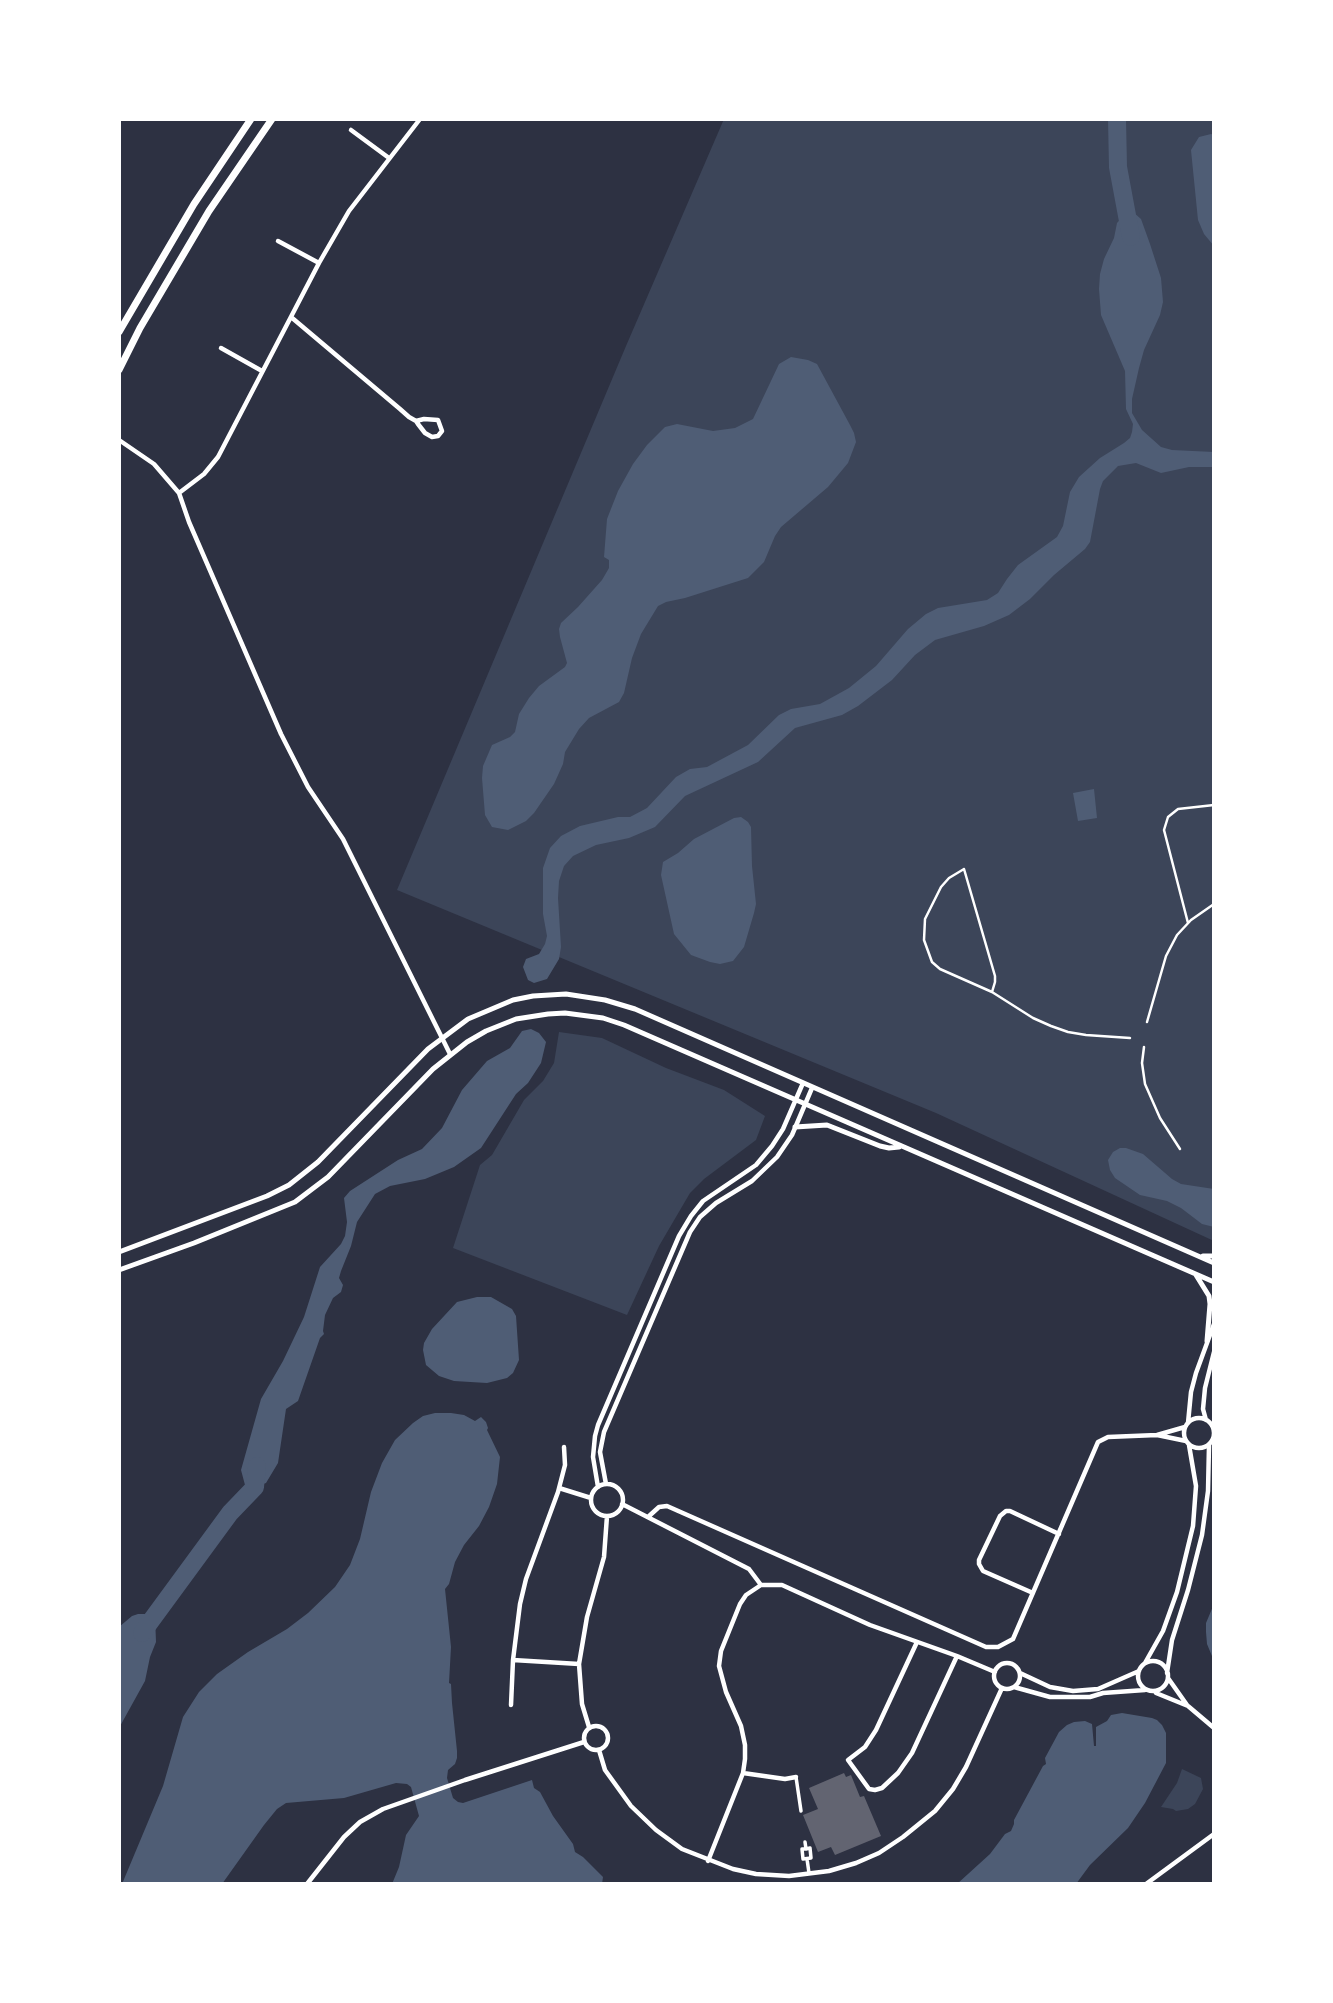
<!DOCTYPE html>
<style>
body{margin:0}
#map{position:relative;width:1333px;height:2003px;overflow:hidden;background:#2d3142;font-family:"IBM Plex Sans",sans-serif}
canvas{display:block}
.frame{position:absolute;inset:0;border:121px solid #fff;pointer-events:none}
</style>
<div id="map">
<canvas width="1333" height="2003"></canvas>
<div class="frame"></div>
</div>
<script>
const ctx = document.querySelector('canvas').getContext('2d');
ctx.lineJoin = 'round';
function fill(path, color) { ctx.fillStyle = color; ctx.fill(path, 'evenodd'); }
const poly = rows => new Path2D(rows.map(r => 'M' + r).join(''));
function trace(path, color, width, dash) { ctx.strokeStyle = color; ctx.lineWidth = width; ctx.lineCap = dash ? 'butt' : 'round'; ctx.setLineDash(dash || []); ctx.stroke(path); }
fill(poly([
 [724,119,1214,119,1214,1241,936,1113,397,890,626,346],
 [559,1032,602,1038,666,1068,724,1090,765,1116,756,1140,704,1179,690,1193,659,1246,627,1315,453,1248,480,1165,492,1155,524,1100,543,1081,554,1063],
 [1182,1769,1201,1778,1203,1789,1195,1804,1188,1809,1176,1811,1173,1809,1161,1807,1177,1783]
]), '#3c4559');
fill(poly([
 [1211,134,1214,135,1214,246,1204,234,1198,220,1191,150,1199,137],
 [1133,212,1141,219,1150,244,1161,278,1163,302,1160,315,1144,350,1139,368,1132,399,1132,413,1142,430,1161,447,1172,450,1214,452,1214,467,1189,467,1161,473,1136,463,1118,466,1103,481,1100,489,1090,542,1085,549,1054,575,1030,599,1009,615,984,626,935,640,915,655,892,680,858,706,842,715,795,728,758,762,685,796,655,827,629,838,596,845,573,856,564,866,559,881,558,898,561,947,559,959,547,979,534,983,528,980,523,967,526,959,539,954,545,944,547,936,543,914,543,868,550,848,561,836,580,826,618,817,630,817,647,808,676,777,690,769,707,767,748,745,779,715,791,709,820,704,849,688,876,666,908,629,926,614,938,608,987,600,998,593,1007,579,1018,565,1057,537,1063,526,1070,492,1079,477,1100,458,1124,443,1130,438,1132,432,1133,424,1126,409,1125,371,1101,315,1099,289,1100,274,1104,259,1114,238,1117,223,1126,213],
 [791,357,808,360,817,364,850,425,854,433,856,442,848,463,828,487,781,527,775,536,764,562,748,578,685,598,666,602,658,606,641,634,632,658,624,693,619,702,589,718,579,729,565,752,563,764,554,784,534,813,526,821,508,830,492,827,485,815,482,778,483,766,492,745,510,737,515,732,519,714,529,698,539,686,565,667,567,663,560,637,559,629,561,623,578,607,602,580,609,568,609,560,604,557,607,519,618,491,633,464,647,445,665,427,677,424,713,431,735,428,753,419,779,364],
 [1094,789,1097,818,1078,821,1073,793],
 [741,817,748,822,751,827,752,866,756,904,754,913,744,947,733,961,720,964,710,962,691,955,674,934,661,875,663,862,678,853,694,839,734,818],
 [531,1029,539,1033,546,1042,541,1063,528,1083,516,1094,481,1148,454,1167,425,1179,390,1186,375,1194,357,1222,351,1246,341,1271,339,1278,343,1285,341,1292,333,1298,325,1315,323,1331,324,1334,320,1338,298,1401,286,1409,278,1463,266,1483,255,1487,245,1485,241,1470,261,1399,283,1361,304,1317,320,1267,341,1244,345,1236,347,1222,344,1198,350,1191,398,1160,422,1149,442,1128,462,1090,487,1061,510,1048,522,1031],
 [1120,1148,1126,1148,1143,1154,1172,1179,1181,1184,1214,1189,1214,1227,1202,1224,1181,1208,1167,1201,1140,1195,1115,1178,1110,1170,1108,1160,1113,1152],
 [477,1297,491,1297,512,1309,516,1316,519,1360,513,1373,507,1378,487,1383,454,1381,439,1376,426,1365,423,1350,424,1343,432,1329,457,1302],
 [435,1413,451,1413,464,1415,475,1421,481,1417,486,1422,488,1428,487,1430,500,1457,497,1484,489,1507,479,1526,464,1545,455,1562,449,1584,445,1589,451,1647,449,1683,451,1684,452,1703,457,1751,457,1758,455,1764,448,1770,447,1778,453,1798,458,1802,463,1803,532,1780,534,1788,540,1792,553,1816,573,1844,575,1852,583,1857,603,1877,602,1884,392,1884,399,1867,406,1835,419,1816,411,1787,407,1784,396,1783,344,1798,286,1803,277,1809,264,1825,222,1884,122,1884,163,1786,183,1717,199,1692,217,1674,248,1652,287,1629,308,1613,335,1587,350,1565,360,1539,371,1492,382,1463,395,1440,413,1423,423,1416],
 [1214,1604,1214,1661,1207,1644,1206,1632,1206,1623],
 [138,1614,150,1614,155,1616,156,1642,150,1657,145,1681,119,1728,119,1627,132,1616],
 [1122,1713,1152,1718,1157,1720,1162,1725,1166,1733,1166,1763,1145,1803,1128,1828,1090,1865,1076,1884,957,1884,990,1854,1005,1834,1011,1831,1014,1824,1014,1820,1043,1766,1046,1764,1045,1758,1059,1732,1067,1725,1074,1722,1085,1721,1092,1724,1094,1746,1096,1746,1096,1727,1107,1721,1111,1715]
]), '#4f5d75');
trace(poly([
 [1117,119,1118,167,1131,237],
 [142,1633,230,1513,255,1487,257,1466]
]), '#4f5d75', 18);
fill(poly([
 [844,1773,846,1777,851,1775,860,1797,864,1796,881,1836,835,1855,831,1847,818,1852,803,1815,818,1809,809,1788]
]), '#626471');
trace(poly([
 [1188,923,1164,830,1168,817,1178,809,1214,805],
 [992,992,995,982,995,976,964,869,949,878,941,887,925,919,924,940,932,962,940,969,992,992,1033,1018,1051,1026,1068,1032,1086,1035,1130,1038],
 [1147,1022,1166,956,1177,935,1191,920,1214,904],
 [1144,1047,1142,1063,1145,1084,1160,1118,1180,1149]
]), '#fff', 2.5);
trace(poly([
 [796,1777,801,1811],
 [805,1842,806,1849,810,1848,811,1858,803,1859,802,1849,806,1849],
 [807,1859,809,1873]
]), '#fff', 3.5);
trace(poly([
 [351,130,389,158],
 [278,241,319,263],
 [291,317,400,409,409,417,416,421,418,424,425,433,432,437,438,436,442,431,438,420,424,419,416,421],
 [221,348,262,371],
 [119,440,154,464,179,493,189,522,281,734,308,787,343,839,450,1054],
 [179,493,204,474,218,457,319,263,349,211,420,119],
 '1184 1433a15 15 0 1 1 30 0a15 15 0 1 1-30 0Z',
 [1206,1420,1203,1409,1205,1388,1214,1352],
 [1188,1423,1191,1392,1196,1373,1214,1324],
 [1157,1435,1186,1441],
 [606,1484,600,1452,604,1432,690,1232,700,1217,716,1203,752,1181,777,1157,792,1135,812,1088],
 '591 1500a16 16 0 1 1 32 0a16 16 0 1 1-32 0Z',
 [598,1487,593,1457,595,1436,598,1425,679,1236,691,1216,703,1201,756,1165,772,1146,783,1129,803,1083],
 [559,1488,591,1498],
 [622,1504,749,1569,761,1585],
 [648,1517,659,1507,667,1506,986,1647,998,1647,1013,1639,1098,1442,1108,1437,1157,1435,1185,1427],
 [1033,1593,983,1571,979,1564,979,1560,1000,1516,1006,1511,1010,1511,1059,1534],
 [917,1642,876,1730,865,1747,848,1760,869,1789,875,1790,882,1788,898,1773,912,1753,957,1656],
 [513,1660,579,1664],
 '1138 1676a15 15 0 1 1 30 0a15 15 0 1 1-30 0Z',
 [1145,1663,1163,1631,1177,1592,1193,1526,1196,1486,1189,1445],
 '994 1676a13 13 0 1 1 26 0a13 13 0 1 1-26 0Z',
 [1020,1673,1050,1687,1073,1691,1098,1689,1139,1671],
 [1167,1673,1172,1640,1188,1590,1202,1535,1208,1491,1209,1445],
 [1168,1678,1187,1705],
 [1014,1687,1050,1697,1090,1697,1103,1693,1145,1690],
 [1156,1693,1188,1706,1214,1728],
 [511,1705,513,1660,520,1604,526,1579,558,1492,565,1465,564,1447],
 '584 1738a12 12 0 1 1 24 0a12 12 0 1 1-24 0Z',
 [589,1727,582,1704,579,1664,587,1617,604,1557,607,1516],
 [599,1750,605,1770,631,1806,656,1830,682,1849,733,1869,756,1874,789,1876,829,1871,856,1863,879,1853,903,1837,935,1811,953,1789,966,1767,1002,1688],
 [743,1773,785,1779,796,1777],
 [708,1861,743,1773,745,1759,745,1745,741,1726,726,1692,719,1666,721,1651,740,1604,746,1595,761,1585,782,1585,870,1625,957,1656,995,1672],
 [307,1884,344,1837,360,1822,383,1809,465,1780,584,1742],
 [1146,1884,1214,1834]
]), '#fff', 4.5);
trace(poly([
 [795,1127,827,1125,880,1146,889,1148,899,1147],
 [119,1252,267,1196,289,1185,318,1162,428,1049,468,1019,513,1000,533,996,566,994,605,1000,635,1009,1214,1263],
 [1203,1256,1214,1256],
 [119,1270,194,1243,295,1202,328,1177,433,1069,467,1042,486,1031,516,1019,548,1014,565,1013,603,1018,624,1025,1214,1282],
 [1196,1275,1209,1296,1210,1304,1207,1341]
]), '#fff', 5);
trace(poly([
 [119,332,194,204,251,119],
 [119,370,140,328,209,211,272,119]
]), '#fff', 7);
</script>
